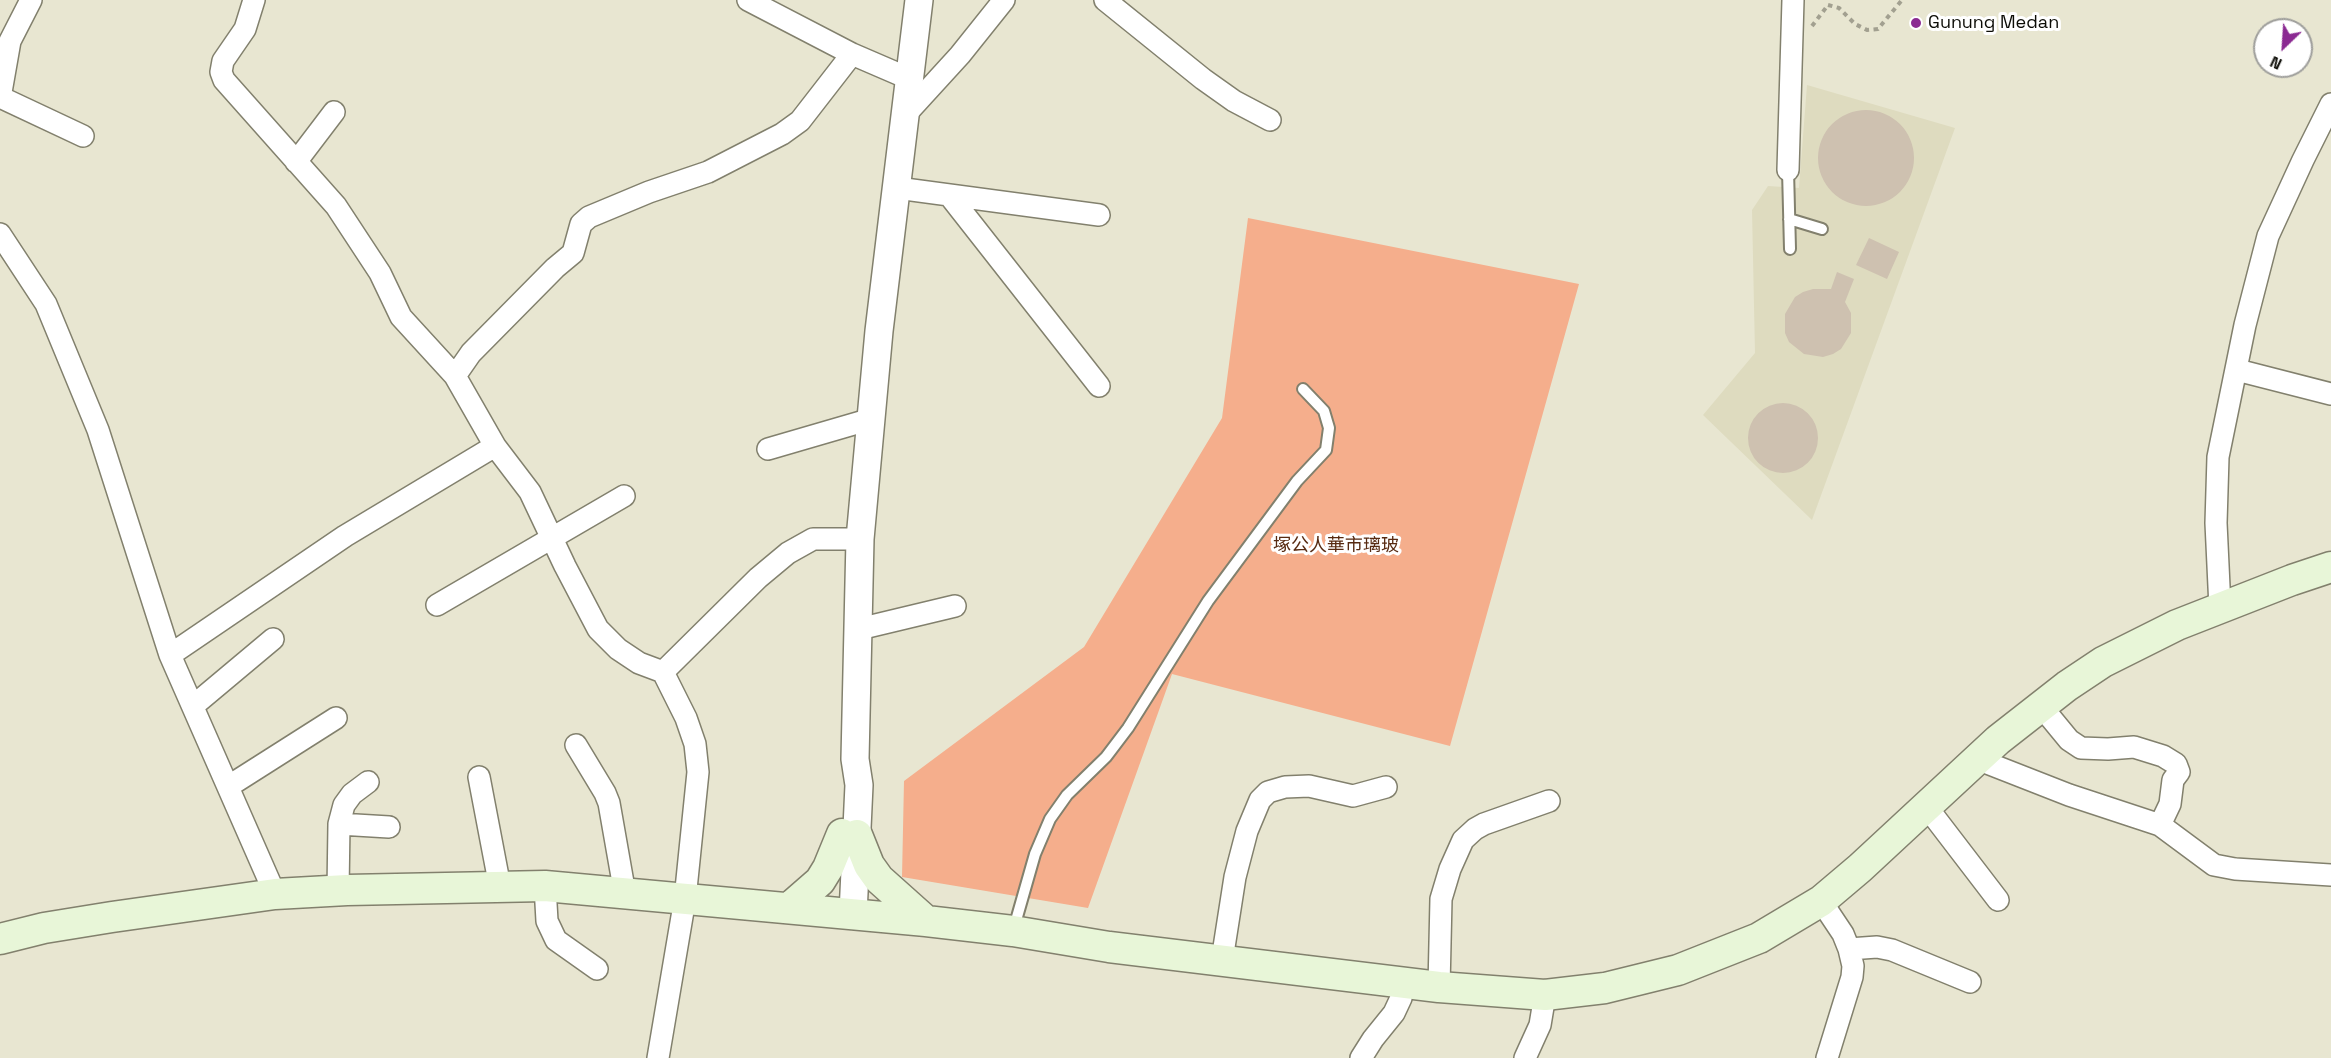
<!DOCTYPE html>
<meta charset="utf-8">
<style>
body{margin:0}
#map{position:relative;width:2331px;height:1058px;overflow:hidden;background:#e8e6d1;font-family:"Space Grotesk",sans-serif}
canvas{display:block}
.north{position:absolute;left:2253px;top:18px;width:60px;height:60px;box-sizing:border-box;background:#fff;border:2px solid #9e9e9b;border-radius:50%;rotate:205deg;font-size:16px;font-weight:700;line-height:24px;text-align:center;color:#0c0c06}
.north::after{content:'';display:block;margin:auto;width:21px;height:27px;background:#8b2a92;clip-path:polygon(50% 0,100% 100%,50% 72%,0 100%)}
</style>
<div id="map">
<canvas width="2331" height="1058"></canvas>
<div class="north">N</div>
</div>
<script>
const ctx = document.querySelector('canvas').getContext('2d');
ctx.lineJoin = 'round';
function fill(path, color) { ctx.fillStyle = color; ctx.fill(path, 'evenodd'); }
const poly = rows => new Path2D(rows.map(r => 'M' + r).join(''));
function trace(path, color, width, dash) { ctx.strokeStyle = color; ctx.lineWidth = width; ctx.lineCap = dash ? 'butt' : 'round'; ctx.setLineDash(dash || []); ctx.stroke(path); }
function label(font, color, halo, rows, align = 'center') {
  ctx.font = font + ' "Space Grotesk","Noto Sans SC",sans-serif'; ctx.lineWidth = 6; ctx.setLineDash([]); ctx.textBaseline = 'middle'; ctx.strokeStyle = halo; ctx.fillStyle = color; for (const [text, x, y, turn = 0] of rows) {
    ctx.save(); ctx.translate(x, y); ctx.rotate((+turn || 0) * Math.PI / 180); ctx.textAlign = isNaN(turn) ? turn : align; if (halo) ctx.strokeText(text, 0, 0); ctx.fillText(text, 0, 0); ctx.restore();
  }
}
fill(poly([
 [1807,85,1955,128,1812,520,1703,415,1755,353,1752,210,1768,186,1799,188]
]), '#dedbbf');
fill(poly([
 [1248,218,1579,284,1450,746,1172,674,1088,908,902,877,904,781,1084,647,1222,418]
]), '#f5ae8c');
fill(poly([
 '1818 158a48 48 0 1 1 96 0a48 48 0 1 1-96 0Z',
 [1869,238,1899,252,1887,279,1856,265],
 [1837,272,1854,279,1845,302,1851,313,1851,333,1841,349,1833,354,1823,357,1804,354,1789,342,1785,333,1785,314,1795,297,1803,292,1813,289,1831,289],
 '1748 438a35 35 0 1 1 70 0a35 35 0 1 1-70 0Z'
]), '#cec1b0');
const service = poly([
 [1788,170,1790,249],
 [1789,219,1822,229],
 [1013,931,1035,854,1050,819,1067,795,1106,757,1128,728,1208,601,1297,481,1326,450,1329,428,1324,411,1303,389]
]);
const minor = poly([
 [254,0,245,29,223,61,221,72,224,80,336,206,380,273,401,317,455,376,495,446,530,492,565,566,598,629,618,649,639,663,663,672,686,718,695,744,698,772,685,899,658,1058],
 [748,0,852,54,910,79],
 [1105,0,1203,79,1234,101,1270,120],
 [0,97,83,136],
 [0,98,10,41,31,0],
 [907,113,960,55,1004,0],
 [296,162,334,112],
 [1788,170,1793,0],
 [897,188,1099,215],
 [949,195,1099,386],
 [0,234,46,304,98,430,170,655],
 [2237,370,2331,394],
 [455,376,471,353,555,268,573,253,581,224,589,217,649,192,708,172,782,134,800,121,852,54],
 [768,449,871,419],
 [437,605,624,496],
 [2220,608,2216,523,2218,457,2245,325,2268,236,2303,160,2331,104],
 [859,629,955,606],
 [663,672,758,578,788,553,813,539,860,539],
 [193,706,273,639],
 [2041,706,2069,740,2081,748,2108,749,2134,747,2163,756,2176,764,2179,772,2173,780,2170,804,2160,825],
 [576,745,605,793,609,803,625,894],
 [1977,759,2069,795,2160,825,2214,865,2235,869,2331,875],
 [479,777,500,887],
 [229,786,336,718],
 [1926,806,1998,900],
 [339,824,389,827],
 [545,886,547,921,556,940,597,969],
 [338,891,339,824,344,805,352,794,368,782],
 [275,894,170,655,345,536,495,446],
 [1821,901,1843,934,1849,949,1853,966,1852,977,1827,1058],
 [1849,949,1877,947,1892,950,1970,982],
 [1222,960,1235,877,1247,831,1260,800,1268,792,1285,787,1309,786,1353,796,1386,787],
 [1439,987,1441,899,1450,869,1463,840,1475,829,1484,824,1549,801],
 [1361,1058,1373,1039,1394,1013,1401,998,1404,983],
 [1525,1058,1540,1025,1545,995]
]);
const tertiary = poly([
 [853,914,859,785,855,759,860,539,879,331,919,0]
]);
const secondary = poly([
 [857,835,869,865,879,879,926,921],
 [789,908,820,881,828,868,842,834],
 [0,939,44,928,112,917,275,894,347,890,545,886,926,921,1013,931,1109,947,1439,987,1545,995,1605,988,1678,970,1759,938,1821,901,1860,868,1998,740,2067,686,2103,662,2177,625,2292,580,2331,567]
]);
trace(service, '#82806d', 14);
trace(minor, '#82806d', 24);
trace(tertiary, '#82806d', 30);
trace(secondary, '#82806d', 33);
trace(poly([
 [1828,5,1839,8,1855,24,1867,30,1878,29,1902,0],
 [1812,26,1828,5]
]), '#a2a090', 4, [4.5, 4.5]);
trace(service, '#fff', 10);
trace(minor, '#fff', 21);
trace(tertiary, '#fff', 27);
trace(secondary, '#e8f6d8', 30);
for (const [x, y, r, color] of [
 [1916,23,6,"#8b2a92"]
]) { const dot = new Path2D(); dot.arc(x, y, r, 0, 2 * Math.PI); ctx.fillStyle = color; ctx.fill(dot); trace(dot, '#fff', 2); }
label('18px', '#0c0c06', '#fff', [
 ["Gunung Medan",1928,23]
], 'left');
label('18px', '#572a11', '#fff', [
 ["塚公人華市璃玻",1336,546]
]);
</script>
